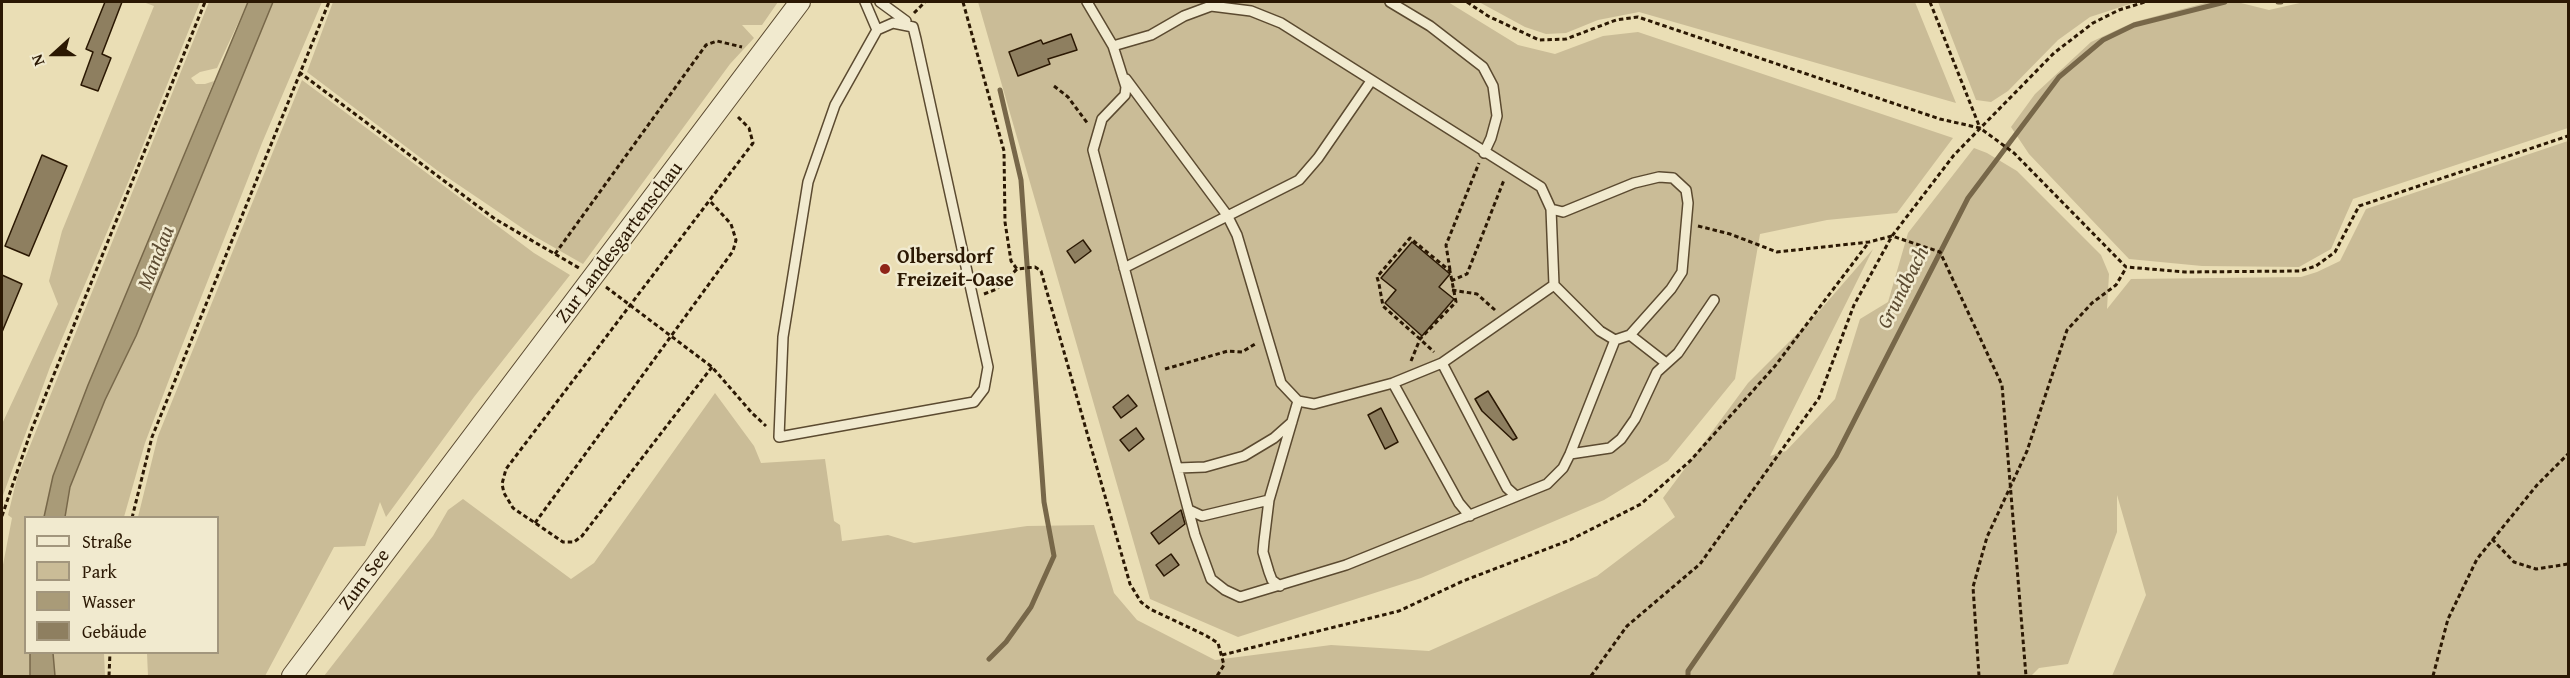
<!DOCTYPE html>
<meta charset="utf-8">
<style>
body{margin:0}
#map{position:relative;width:2570px;height:678px;overflow:hidden;background:#eadeb5;font-family:"Gentium Book Plus",serif}
canvas{display:block}
.frame{position:absolute;inset:0;border:3px solid #2b1803;pointer-events:none}
.legend{position:absolute;left:24px;top:516px;width:195px;height:138px;box-sizing:border-box;background:#f1eacf;border:2px solid #a2967d;margin:0;padding:8px 10px;list-style:none;font-size:18px;color:#2b1803}
.legend li{display:flex;align-items:center;gap:12px;height:30px}
.legend b{width:30px;border:2px solid #a2967d}
.north{position:absolute;left:24px;top:24px;width:60px;height:60px;-webkit-text-stroke:4px #f1eacf;paint-order:stroke;rotate:249deg;font-size:16px;font-weight:700;line-height:24px;text-align:center;color:#2b1803}
.north::after{content:'';display:block;margin:auto;width:21px;height:27px;background:#2b1803;clip-path:polygon(50% 0,100% 100%,50% 72%,0 100%)}
</style>
<div id="map">
<canvas width="2570" height="678"></canvas>
<div class="frame"></div>
<ul class="legend">
<li><b style="height:8px;background:#f1eacf"></b>Straße</li>
<li><b style="height:16px;background:#cabc97"></b>Park</li>
<li><b style="height:16px;background:#a99b78"></b>Wasser</li>
<li><b style="height:16px;background:#8e7f60"></b>Gebäude</li>
</ul>
<div class="north">N</div>
</div>
<script>
const ctx = document.querySelector('canvas').getContext('2d');
ctx.lineJoin = 'round';
function fill(path, color) { ctx.fillStyle = color; ctx.fill(path, 'evenodd'); }
const poly = rows => new Path2D(rows.map(r => 'M' + r).join(''));
function trace(path, color, width, dash) { ctx.strokeStyle = color; ctx.lineWidth = width; ctx.lineCap = dash ? 'butt' : 'round'; ctx.setLineDash(dash || []); ctx.stroke(path); }
function label(font, color, halo, rows, align = 'center') {
  ctx.font = font + ' "Gentium Book Plus",serif'; ctx.lineWidth = 5; ctx.setLineDash([]); ctx.textBaseline = 'middle'; ctx.strokeStyle = halo; ctx.fillStyle = color; for (const [text, x, y, turn = 0] of rows) {
    ctx.save(); ctx.translate(x, y); ctx.rotate((+turn || 0) * Math.PI / 180); ctx.textAlign = isNaN(turn) ? turn : align; if (halo) ctx.strokeText(text, 0, 0); ctx.fillText(text, 0, 0); ctx.restore();
  }
}
fill(poly([
 [143,2,200,2,132,173,50,367,2,498,2,424,58,304,49,281,62,231,154,6],
 [209,2,248,2,217,68,200,72,191,78,196,84,205,84,214,81,66,443,53,476,44,517,26,518,26,652,30,653,30,676,2,676,2,570,12,518,8,515,17,478],
 [273,2,322,2,262,143,178,356,145,443,124,517,65,518,70,487,105,400,136,336],
 [333,2,778,2,762,25,742,25,754,38,730,64,583,264,534,236,438,171,307,72],
 [978,2,1448,2,1518,45,1555,54,1603,36,1638,32,1953,138,1897,213,1827,220,1760,234,1735,379,1668,461,1604,500,1421,578,1238,637,1150,599],
 [1479,2,1915,2,1956,103,1639,12,1598,20,1566,33,1546,34,1525,27],
 [1938,2,2136,2,2090,17,2058,40,2008,91,1991,102,1976,100],
 [2209,2,2237,2,2269,10,2304,2,2568,2,2568,128,2353,199,2331,249,2299,267,2202,266,2129,259,2029,154,2011,127,2035,94,2091,42,2134,22],
 [302,80,534,253,570,275,474,397,386,517,380,502,365,546,334,547,265,676,148,676,147,653,218,652,218,518,138,517,158,436],
 [2568,141,2568,676,2112,676,2146,595,2117,495,2117,532,2068,664,2039,668,2031,676,324,676,433,536,448,510,463,499,571,579,594,563,715,393,754,446,761,463,825,459,834,521,840,525,842,541,888,535,914,543,1027,526,1094,525,1114,593,1137,620,1215,660,1331,645,1429,651,1597,576,1675,517,1663,498,1748,383,1815,316,1873,249,1770,456,1786,451,1835,399,1860,319,1888,302,1908,233,1974,148,1987,153,2017,171,2101,255,2109,274,2107,309,2131,279,2301,277,2317,272,2340,261,2366,209],
 [53,653,104,653,105,676,55,676]
]), '#cabc97');
const water = poly([
 [248,2,273,2,136,336,105,400,70,487,65,517,44,517,53,476,88,385,248,2],
 [30,653,53,653,55,676,30,676,30,653]
]);
fill(water, '#a99b78');
trace(water, '#776749', 1.5);
trace(poly([
 [2278,2,2281,2],
 [989,659,1006,642,1031,607,1054,556,1044,502,1021,180,1000,90],
 [1688,676,1688,671,1836,456,1968,198,2059,77,2103,40,2134,25,2225,2]
]), '#776749', 5);
const building = poly([
 [105,2,122,2,102,54,111,58,98,91,81,85,93,52,86,49,105,2],
 [1071,34,1077,50,1048,59,1050,64,1018,76,1009,52,1041,40,1043,44,1071,34],
 [42,155,67,166,29,256,5,246,42,155],
 [1083,240,1091,251,1075,263,1067,251,1083,240],
 [1412,242,1450,274,1439,287,1454,299,1422,336,1385,303,1396,290,1381,278,1412,242],
 [2,275,22,284,2,332,2,275],
 [1488,391,1517,438,1513,440,1482,411,1475,399,1488,391],
 [1128,395,1137,406,1121,418,1113,407,1128,395],
 [1381,408,1398,442,1385,449,1368,415,1381,408],
 [1136,428,1144,439,1129,451,1120,440,1136,428],
 [1181,510,1185,524,1159,544,1151,533,1181,510],
 [1171,554,1179,565,1164,576,1156,565,1171,554]
]);
fill(building, '#8e7f60');
trace(building, '#2b1803', 1.5);
const lane = poly([
 [865,2,877,30],
 [880,2,906,21],
 [1087,2,1113,46,1126,87,1125,95,1102,119,1093,150,1195,535,1211,579,1225,590,1240,597,1346,565,1547,484,1563,468,1570,454,1615,340],
 [1390,2,1430,26,1483,67,1493,86,1497,116,1491,138,1484,153],
 [893,23,913,27,916,39,988,367,984,389,974,402,779,437,783,337,808,182,835,105,877,30,893,23],
 [1113,46,1151,35,1184,16,1211,6,1251,11,1281,23,1541,187,1551,209,1554,285,1600,331,1615,340,1630,335,1671,289,1682,272,1688,203,1686,190,1673,178,1659,177,1634,183,1563,212,1551,209],
 [1126,79,1227,215,1237,235,1281,383,1298,401,1314,404,1393,383,1442,363,1554,285],
 [1124,268,1299,180,1318,158,1371,81],
 [1630,335,1666,363],
 [1442,363,1507,488,1516,496],
 [1393,383,1459,503,1470,516],
 [1570,454,1610,448,1621,439,1635,419,1657,372,1678,353,1714,300],
 [1178,468,1205,467,1244,456,1274,438,1292,422],
 [1189,510,1202,516,1269,500],
 [1280,586,1272,580,1269,572,1263,552,1264,541,1269,500,1298,401]
]);
const street = poly([
 [292,676,800,2]
]);
trace(lane, '#5b4a30', 12);
trace(street, '#5b4a30', 22);
trace(poly([
 [963,2,1004,151,1005,222,1011,261,1017,269],
 [1467,2,1488,16,1539,40,1566,39,1616,20,1638,17,1940,119,1980,128,2014,153,2126,267,2185,272,2300,271,2316,266,2335,252,2359,206,2568,136],
 [1930,2,1980,128],
 [914,13,925,2],
 [299,72,495,219,579,268],
 [1054,86,1068,97,1088,124],
 [1698,226,1730,234,1777,252,1869,242,1892,236,1940,252,2002,385,2026,676],
 [555,254,706,45,717,41,742,47],
 [1450,270,1446,245,1479,163],
 [1451,281,1467,274,1504,180],
 [606,287,712,367,752,413,766,426],
 [1452,290,1477,294,1495,310],
 [984,294,997,289,1017,269,1035,267,1041,271,1130,584,1141,602,1150,609,1205,635,1218,643,1224,665,1217,676],
 [1411,361,1420,339,1456,302,1450,271,1410,238,1377,277,1379,284,1383,306,1420,339,1434,352],
 [712,367,582,536,574,542,563,542,513,508,504,493,502,484,506,469,753,143,749,128,737,116],
 [1165,369,1228,351,1242,352,1255,344],
 [2,516,31,431,205,2],
 [132,518,152,437,329,2],
 [535,523,733,251,736,240,731,224,709,200],
 [2492,539,2514,562,2536,569,2568,564],
 [1222,655,1399,611,1463,581,1570,540,1641,504,1690,461,1775,366,1869,242],
 [109,676,110,652],
 [1591,676,1627,626,1700,564,1819,398,1854,305,1892,236,1954,155,2054,53,2093,23,2119,10,2145,2],
 [1979,676,1973,587,1987,537,2027,451,2067,330,2092,303,2116,285,2126,268],
 [2433,676,2448,619,2477,559,2537,485,2568,454]
]), '#2b1803', 3, [4.5, 3]);
trace(lane, '#f1eacf', 9);
trace(street, '#f1eacf', 20);
for (const [x, y, r, color] of [
 [885,269,6,"#8f2418"]
]) { const dot = new Path2D(); dot.arc(x, y, r, 0, 2 * Math.PI); ctx.fillStyle = color; ctx.fill(dot); trace(dot, '#f1eacf', 2); }
label('20px', '#2b1803', '#f1eacf', [
 ["Zur Landesgartenschau",620,243,-53],
 ["Zum See",365,580,-53]
]);
label('bold 20px', '#2b1803', '#f1eacf', [
 ["Olbersdorf",897,258],
 ["Freizeit-Oase",897,281]
], 'left');
label('italic 21px', '#5d4c32', '#f1eacf', [
 ["Mandau",157,258,-68],
 ["Grundbach",1904,288,-63]
]);
</script>
